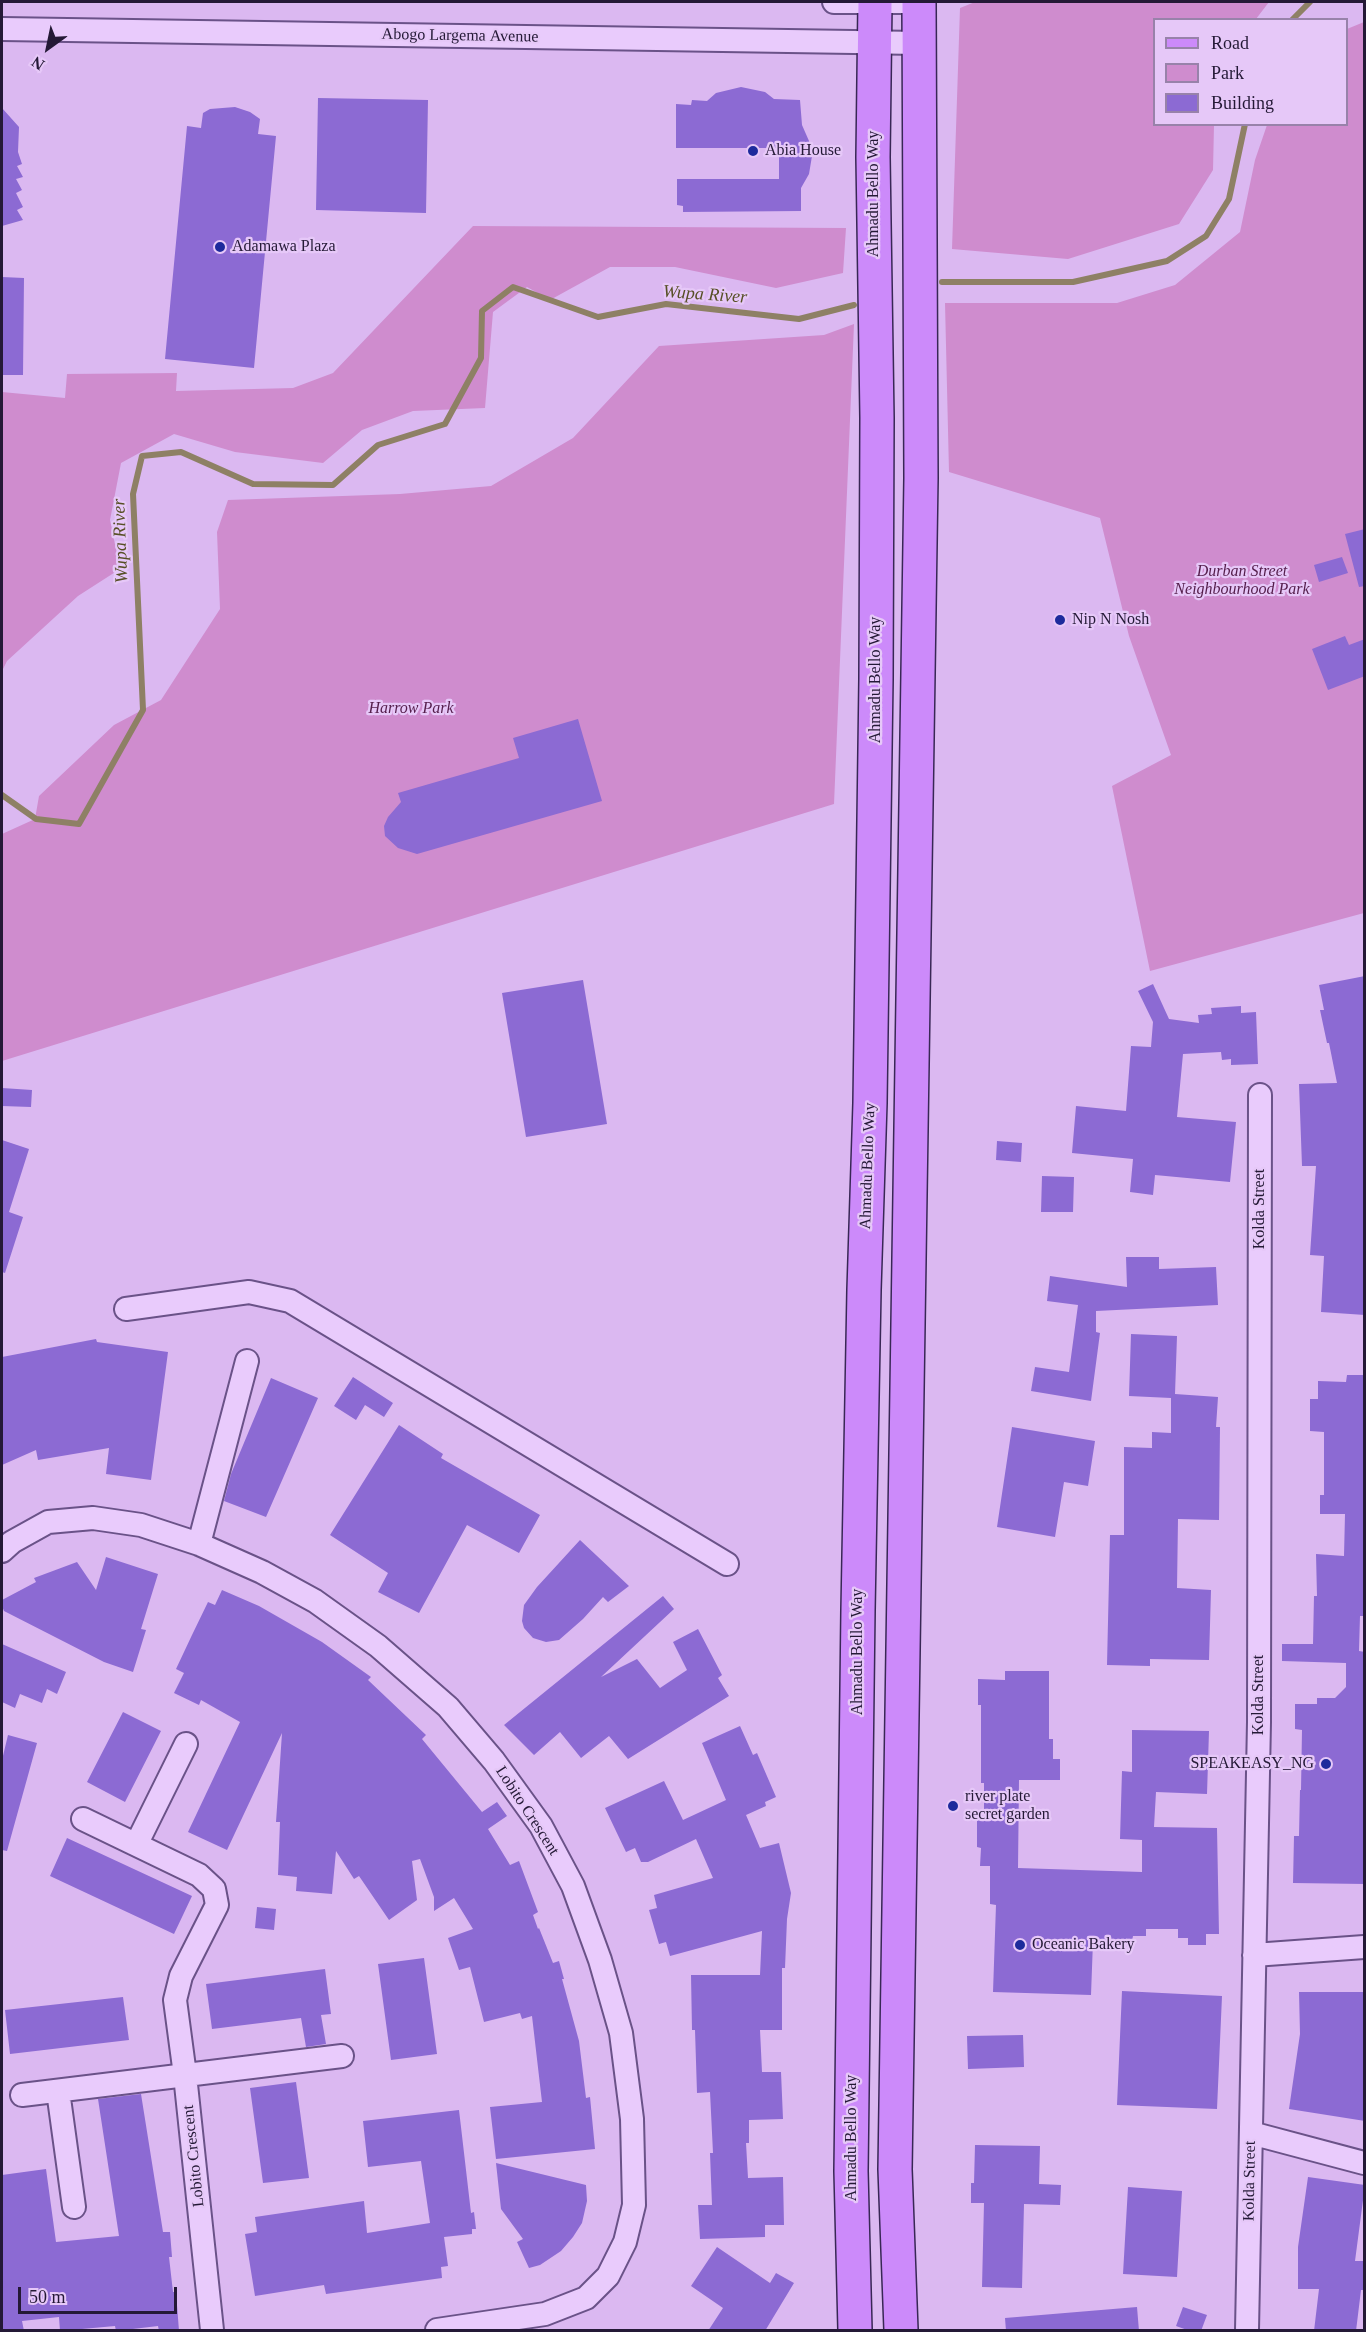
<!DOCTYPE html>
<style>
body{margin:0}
#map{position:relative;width:1366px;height:2332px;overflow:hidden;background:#dbb8f1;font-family:Georgia,serif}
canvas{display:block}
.frame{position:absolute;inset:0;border:3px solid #241936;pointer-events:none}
.legend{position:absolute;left:1153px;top:18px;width:195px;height:108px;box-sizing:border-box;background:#e6c8f8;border:2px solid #9882aa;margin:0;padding:8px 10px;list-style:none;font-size:18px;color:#241936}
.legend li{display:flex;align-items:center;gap:12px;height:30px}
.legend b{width:30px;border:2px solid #9882aa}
.north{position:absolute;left:18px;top:18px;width:60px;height:60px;-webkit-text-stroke:4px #e6c8f8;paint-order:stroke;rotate:213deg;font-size:16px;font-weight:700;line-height:24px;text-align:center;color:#241936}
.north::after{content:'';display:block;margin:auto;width:21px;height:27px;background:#241936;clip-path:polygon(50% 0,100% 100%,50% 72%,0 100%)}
.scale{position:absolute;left:18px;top:2287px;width:159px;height:27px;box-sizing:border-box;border:3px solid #241936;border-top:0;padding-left:8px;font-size:18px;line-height:21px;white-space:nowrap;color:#241936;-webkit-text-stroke:4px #e6c8f8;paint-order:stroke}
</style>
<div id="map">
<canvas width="1366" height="2332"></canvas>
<div class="frame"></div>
<ul class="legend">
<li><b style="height:8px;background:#cc8afa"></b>Road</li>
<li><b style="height:16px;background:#cf8cce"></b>Park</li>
<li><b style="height:16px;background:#8c6ad3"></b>Building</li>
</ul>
<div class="north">N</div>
<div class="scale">50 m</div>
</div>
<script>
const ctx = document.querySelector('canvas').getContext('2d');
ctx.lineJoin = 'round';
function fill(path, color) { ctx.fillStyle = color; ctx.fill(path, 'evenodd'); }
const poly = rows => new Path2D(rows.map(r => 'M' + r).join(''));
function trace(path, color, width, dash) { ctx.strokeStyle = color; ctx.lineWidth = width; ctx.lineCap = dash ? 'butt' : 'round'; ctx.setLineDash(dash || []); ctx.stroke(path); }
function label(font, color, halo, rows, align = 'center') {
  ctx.font = font + ' Georgia,serif'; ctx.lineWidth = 4.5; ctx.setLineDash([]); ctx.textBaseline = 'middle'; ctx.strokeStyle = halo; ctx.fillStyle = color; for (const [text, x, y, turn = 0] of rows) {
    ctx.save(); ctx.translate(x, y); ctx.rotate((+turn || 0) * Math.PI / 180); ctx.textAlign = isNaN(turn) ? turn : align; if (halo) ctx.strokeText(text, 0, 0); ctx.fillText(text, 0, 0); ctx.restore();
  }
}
fill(poly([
 [975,2,1269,2,1256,19,1154,20,1154,124,1214,125,1213,170,1179,224,1068,259,952,249,960,8],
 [1364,22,1364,913,1150,971,1112,786,1171,755,1129,636,1100,518,949,472,945,303,1117,303,1175,285,1240,232,1255,160,1267,125,1346,124,1347,29],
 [473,226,846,228,843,273,776,288,675,267,610,267,550,300,527,287,493,312,485,408,413,411,362,430,323,463,235,452,174,434,121,463,110,520,120,569,78,596,7,661,2,671,2,392,65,398,67,374,177,373,176,391,293,388,333,373],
 [854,324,834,804,2,1061,2,834,35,819,39,796,114,725,161,700,220,609,217,532,228,500,400,494,491,486,573,438,659,346,824,335]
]), '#cf8cce');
trace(poly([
 [1292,20,1310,2],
 [942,282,1073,282,1167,261,1206,236,1229,199,1245,124],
 [2,795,36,819,79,824,143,710,133,494,142,456,181,452,253,484,333,485,378,445,445,424,481,358,482,311,513,287,598,317,666,304,799,319,854,305]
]), '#8e8065', 6);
fill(poly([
 [741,87,765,92,774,99,800,100,802,125,809,141,812,156,809,174,801,188,801,211,683,212,683,206,677,205,677,179,779,179,779,148,676,148,676,104,691,105,692,100,707,101,716,93],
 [318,98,428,100,426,213,316,210],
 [235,107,250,112,260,119,258,134,276,136,254,368,165,359,187,126,201,128,203,113,210,109],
 [2,108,19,127,18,152,22,164,17,166,23,177,16,179,22,190,16,193,23,207,17,210,23,220,2,226],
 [2,277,24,278,23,375,2,375],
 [1365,529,1365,586,1359,587,1345,534],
 [1342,557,1348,573,1319,582,1314,565],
 [1345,636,1349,645,1365,639,1365,676,1328,690,1312,649],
 [578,719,602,801,417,854,398,848,385,836,384,826,388,817,401,802,398,793,519,758,513,738],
 [1365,976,1365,1315,1321,1312,1324,1256,1310,1255,1316,1166,1302,1166,1299,1084,1337,1083,1329,1043,1327,1043,1320,1010,1324,1010,1319,985],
 [583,980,607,1124,526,1137,502,993],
 [1153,984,1169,1019,1199,1023,1198,1015,1212,1014,1211,1008,1241,1006,1241,1013,1256,1012,1258,1064,1231,1065,1231,1059,1222,1060,1221,1052,1183,1054,1177,1117,1236,1122,1230,1182,1155,1175,1153,1195,1130,1192,1133,1159,1072,1153,1076,1106,1126,1111,1131,1046,1151,1047,1153,1022,1138,991],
 [2,1088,32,1090,31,1107,2,1106],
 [2,1140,29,1149,9,1212,23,1217,5,1273,2,1272],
 [997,1141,1022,1143,1021,1162,996,1160],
 [1042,1176,1074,1177,1073,1212,1041,1212],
 [1126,1257,1159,1257,1159,1269,1216,1267,1218,1305,1096,1311,1096,1332,1100,1333,1091,1401,1031,1391,1035,1367,1069,1372,1078,1305,1047,1301,1050,1276,1127,1287],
 [1131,1334,1177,1336,1175,1394,1218,1397,1216,1427,1220,1427,1219,1520,1178,1519,1177,1588,1211,1590,1209,1660,1150,1659,1150,1666,1107,1665,1110,1535,1124,1535,1124,1447,1152,1448,1152,1432,1171,1433,1171,1398,1129,1396],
 [96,1339,97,1342,168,1352,151,1480,106,1474,109,1448,38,1460,36,1450,2,1465,2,1357],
 [1347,1375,1365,1375,1365,1616,1360,1616,1359,1651,1365,1652,1365,1884,1293,1883,1294,1836,1299,1836,1300,1790,1301,1790,1302,1730,1295,1729,1295,1704,1317,1704,1317,1698,1335,1698,1346,1687,1346,1663,1282,1661,1282,1644,1313,1644,1314,1596,1317,1596,1316,1554,1344,1556,1345,1514,1320,1514,1320,1495,1324,1495,1324,1432,1310,1431,1310,1399,1318,1399,1318,1381,1346,1382],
 [353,1377,393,1403,384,1417,365,1405,356,1420,334,1406],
 [271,1378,318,1398,266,1517,224,1501,231,1474],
 [399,1425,443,1454,441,1458,540,1515,519,1553,467,1525,419,1613,378,1592,388,1573,330,1535],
 [1012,1427,1095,1441,1088,1486,1064,1482,1055,1537,997,1527],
 [580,1540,629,1586,608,1602,603,1597,583,1619,559,1640,546,1642,533,1638,524,1628,522,1621,524,1605,537,1587],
 [106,1557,158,1574,141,1629,146,1630,133,1672,104,1662,4,1611,2,1606,2,1600,36,1582,34,1578,77,1562,96,1590],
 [222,1590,259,1606,322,1642,371,1677,368,1680,426,1735,422,1739,482,1812,497,1802,507,1816,488,1829,510,1865,519,1861,538,1912,533,1915,538,1929,539,1928,553,1963,559,1961,564,1979,562,1979,579,2041,586,2098,590,2097,595,2149,496,2159,490,2107,542,2102,532,2016,522,2019,520,2013,484,2022,470,1967,459,1970,448,1938,473,1929,454,1898,434,1911,434,1897,420,1859,412,1861,417,1900,389,1920,359,1876,354,1879,336,1851,332,1894,296,1891,297,1877,278,1875,280,1822,276,1822,282,1733,227,1850,188,1832,240,1722,201,1700,199,1705,174,1693,184,1673,176,1669,192,1635,208,1602,215,1605],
 [663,1596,674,1609,601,1677,637,1659,660,1688,687,1670,673,1642,698,1629,722,1675,718,1678,729,1696,628,1759,609,1736,581,1758,560,1732,534,1755,504,1725],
 [2,1644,66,1672,57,1694,47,1689,42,1703,20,1694,15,1708,2,1702],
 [1005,1671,1049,1671,1049,1739,1053,1739,1053,1759,1060,1759,1060,1780,1019,1780,1018,1868,1142,1872,1142,1840,1120,1839,1122,1771,1132,1772,1132,1730,1209,1731,1207,1794,1156,1792,1154,1827,1217,1828,1219,1934,1206,1934,1206,1945,1188,1945,1188,1938,1178,1938,1178,1929,1146,1929,1146,1936,1133,1936,1132,1941,1093,1941,1091,1995,993,1992,996,1905,990,1904,990,1866,980,1866,981,1848,977,1847,977,1815,984,1816,984,1783,981,1783,981,1705,978,1705,978,1679,1005,1680],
 [123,1712,161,1731,125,1802,87,1782],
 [740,1726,753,1755,757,1753,776,1797,765,1802,766,1806,746,1815,760,1848,779,1843,791,1893,787,1919,785,1968,782,1968,782,2030,760,2030,762,2072,781,2072,783,2119,749,2120,749,2143,746,2143,748,2178,783,2177,784,2225,765,2225,765,2237,700,2239,698,2205,712,2205,710,2153,713,2153,710,2092,697,2093,695,2030,692,2030,691,1975,760,1975,762,1931,670,1956,666,1942,659,1944,649,1910,657,1908,654,1895,713,1878,696,1839,648,1862,641,1862,635,1848,626,1852,605,1808,664,1781,683,1820,726,1800,702,1743],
 [8,1735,37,1743,7,1851,2,1850,2,1760],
 [67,1838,192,1896,174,1934,50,1876],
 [257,1907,276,1909,274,1930,255,1928],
 [424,1958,437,2054,391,2060,378,1964],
 [325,1969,331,2014,321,2015,326,2044,306,2047,301,2018,212,2029,206,1984],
 [1122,1991,1222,1996,1217,2109,1117,2105],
 [1299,1992,1365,1992,1365,2121,1289,2109,1300,2034],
 [123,1997,129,2040,10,2054,5,2010],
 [1023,2035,1024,2067,968,2069,967,2036],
 [296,2082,309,2178,263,2183,250,2088],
 [141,2094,163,2232,170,2232,172,2257,169,2257,173,2292,176,2292,179,2331,159,2331,158,2326,116,2331,115,2326,60,2331,59,2317,22,2321,24,2331,2,2331,2,2175,46,2169,56,2242,119,2236,98,2099],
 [459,2110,471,2213,474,2212,476,2229,472,2229,472,2234,444,2237,448,2266,441,2267,442,2278,326,2294,324,2285,255,2296,245,2234,257,2232,255,2217,364,2201,367,2233,430,2223,421,2161,368,2167,363,2121],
 [975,2145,1040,2146,1039,2184,1061,2185,1060,2205,1024,2204,1022,2288,982,2287,984,2203,971,2203,971,2183,974,2183],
 [496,2163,586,2185,587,2201,582,2223,573,2237,561,2251,540,2265,529,2268,517,2242,523,2239,501,2209],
 [1308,2177,1365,2185,1355,2261,1365,2261,1365,2290,1361,2290,1356,2331,1314,2331,1319,2289,1298,2289,1298,2247],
 [1128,2187,1182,2191,1177,2277,1123,2274],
 [717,2247,770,2283,776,2273,794,2283,765,2331,708,2331,723,2308,691,2286],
 [1137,2307,1139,2331,1006,2331,1005,2318],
 [1183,2307,1207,2315,1201,2331,1190,2331,1176,2326]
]), '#8c6ad3');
const street = poly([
 [834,2,919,2],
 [2,29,919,43],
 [126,1309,249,1292,290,1301,727,1564],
 [199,1544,247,1361],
 [2,1551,12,1542,48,1522,93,1518,141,1525,199,1544,262,1572,315,1601,378,1646,448,1707,494,1761,541,1826,573,1886,600,1960,621,2033,632,2119,634,2205,625,2242,608,2276,586,2298,545,2314,437,2330],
 [83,1819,199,1875,214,1889,217,1905,181,1976,175,2000,185,2075,212,2330],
 [137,1843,186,1744],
 [1254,1955,1364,1947],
 [58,2091,74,2207],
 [22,2095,342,2056],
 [1251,2133,1364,2163],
 [1247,2330,1259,1722,1260,1095]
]);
const primary = poly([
 [855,2330,851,2171,858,1610,864,1290,870,1103,876,679,877,418,873,157,875,2],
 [901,2330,895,2169,921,478,919,2]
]);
trace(street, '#6a5288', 26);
trace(primary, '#382755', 36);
trace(street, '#e9cbfc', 22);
trace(primary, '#cc8afa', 33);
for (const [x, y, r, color] of [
 [753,151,6,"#1d2a9c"],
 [220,247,6,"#1d2a9c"],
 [1060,620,6,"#1d2a9c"],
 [1326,1764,6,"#1d2a9c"],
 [953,1806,6,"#1d2a9c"],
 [1020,1945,6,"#1d2a9c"]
]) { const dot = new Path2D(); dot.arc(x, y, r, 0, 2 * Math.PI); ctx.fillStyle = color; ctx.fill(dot); trace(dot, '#e6c8f8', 2); }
label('16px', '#241936', '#e6c8f8', [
 ["Abogo Largema Avenue",460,36,1],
 ["Ahmadu Bello Way",874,194,-90],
 ["Ahmadu Bello Way",876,680,-90],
 ["Ahmadu Bello Way",868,1166,-88],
 ["Kolda Street",1260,1209,-90],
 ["Ahmadu Bello Way",858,1652,-90],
 ["Kolda Street",1259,1695,-90],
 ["Lobito Crescent",527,1811,57],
 ["Ahmadu Bello Way",852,2138,-90],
 ["Lobito Crescent",194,2156,-96],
 ["Kolda Street",1250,2181,-89]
]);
label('16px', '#241936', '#e6c8f8', [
 ["Abia House",765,151],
 ["Adamawa Plaza",232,247],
 ["Nip N Nosh",1072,620],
 ["SPEAKEASY_NG",1314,1764,"right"],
 ["river plate",965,1797],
 ["secret garden",965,1815],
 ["Oceanic Bakery",1032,1945]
], 'left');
label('italic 16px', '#541d4b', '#e6c8f8', [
 ["Durban Street",1242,572],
 ["Neighbourhood Park",1242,590],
 ["Harrow Park",411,709]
]);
label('italic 18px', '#574f26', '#e6c8f8', [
 ["Wupa River",705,295,4],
 ["Wupa River",121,541,-92]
]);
</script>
